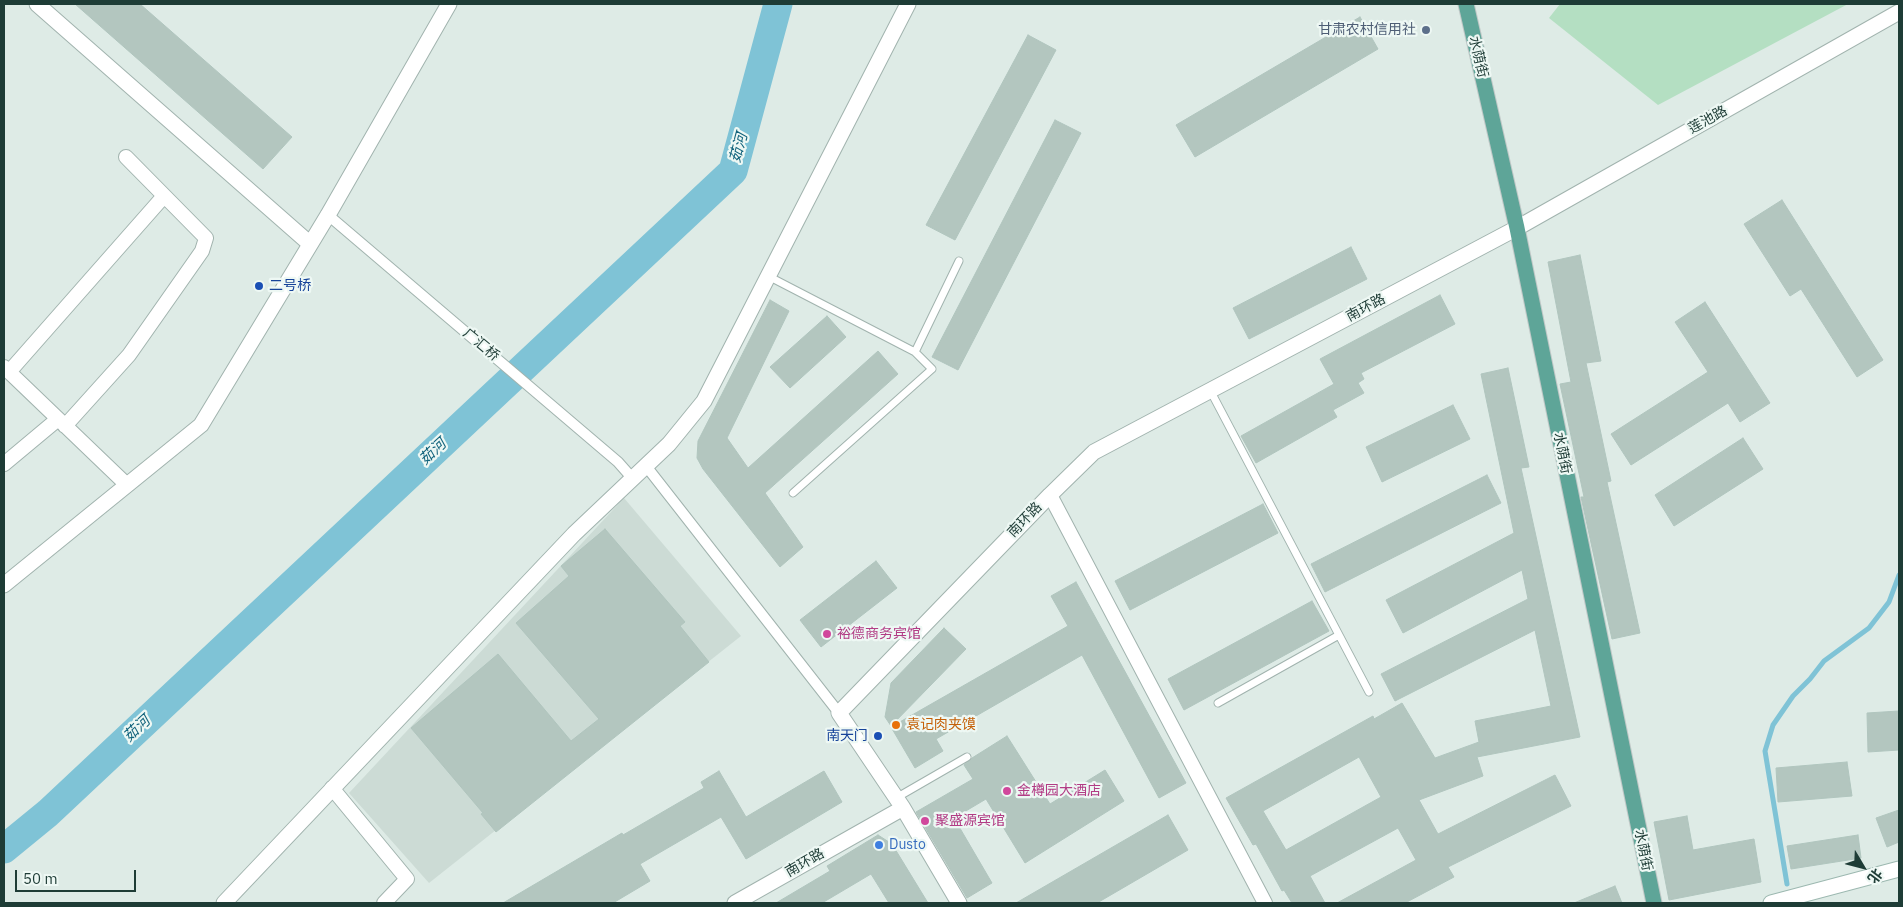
<!DOCTYPE html>
<meta charset="utf-8">
<style>
body{margin:0}
#map{position:relative;width:1903px;height:907px;overflow:hidden;background:#deebe6;font-family:"IBM Plex Sans","Noto Sans SC",sans-serif}
canvas{display:block}
.frame{position:absolute;inset:0;border:5px solid #1e3c36;pointer-events:none}
.north{position:absolute;left:1838px;top:842px;width:50px;height:50px;-webkit-text-stroke:4px #eef8f4;paint-order:stroke;rotate:127deg;font-size:14px;font-weight:700;line-height:20px;text-align:center;color:#1e3c36}
.north::after{content:'';display:block;margin:auto;width:18px;height:22px;background:#1e3c36;clip-path:polygon(50% 0,100% 100%,50% 72%,0 100%)}
.scale{position:absolute;left:15px;top:870px;width:121px;height:22px;box-sizing:border-box;border:2px solid #1e3c36;border-top:0;padding-left:6px;font-size:15px;line-height:18px;white-space:nowrap;color:#1e3c36;-webkit-text-stroke:4px #eef8f4;paint-order:stroke}
</style>
<div id="map">
<canvas width="1903" height="907"></canvas>
<div class="frame"></div>
<div class="north">北</div>
<div class="scale">50 m</div>
</div>
<script>
const ctx = document.querySelector('canvas').getContext('2d');
ctx.lineJoin = 'round';
function fill(path, color) { ctx.fillStyle = color; ctx.fill(path, 'evenodd'); }
const poly = rows => new Path2D(rows.map(r => 'M' + r).join(''));
function trace(path, color, width, dash) { ctx.strokeStyle = color; ctx.lineWidth = width; ctx.lineCap = dash ? 'butt' : 'round'; ctx.setLineDash(dash || []); ctx.stroke(path); }
function label(font, color, halo, rows, align = 'center') {
  ctx.font = font + ' "IBM Plex Sans","Noto Sans SC",sans-serif'; ctx.lineWidth = 4.5; ctx.setLineDash([]); ctx.textBaseline = 'middle'; ctx.strokeStyle = halo; ctx.fillStyle = color; for (const [text, x, y, turn = 0] of rows) {
    ctx.save(); ctx.translate(x, y); ctx.rotate((+turn || 0) * Math.PI / 180); ctx.textAlign = isNaN(turn) ? turn : align; if (halo) ctx.strokeText(text, 0, 0); ctx.fillText(text, 0, 0); ctx.restore();
  }
}
fill(poly([
 [624,498,741,636,429,883,349,793]
]), '#ccdbd5');
fill(poly([
 [1560,4,1848,4,1658,105,1549,18]
]), '#b4dfc2');
trace(poly([
 [1787,884,1765,751,1773,725,1793,696,1810,679,1824,661,1869,628,1889,602,1899,575]
]), '#7fc3d6', 5);
trace(poly([
 [4,849,48,813,733,171,778,4]
]), '#7fc3d6', 29);
const building = poly([
 [75,4,140,4,292,137,263,169,75,4],
 [1360,17,1378,49,1195,157,1176,125,1360,17],
 [1028,35,1056,50,955,240,926,225,1028,35],
 [1055,120,1081,133,958,370,932,357,1055,120],
 [1782,200,1883,360,1857,377,1801,289,1790,296,1744,224,1782,200],
 [1351,247,1367,279,1249,339,1233,308,1351,247],
 [1580,255,1601,361,1586,363,1611,481,1607,482,1640,633,1612,639,1581,497,1584,497,1560,384,1571,382,1548,262,1580,255],
 [1440,295,1455,324,1361,373,1364,379,1358,383,1364,393,1333,410,1337,417,1256,463,1241,436,1334,384,1320,359,1440,295],
 [770,300,789,311,727,438,748,468,878,351,898,374,765,493,803,547,780,567,703,469,697,458,698,441,770,300],
 [1705,302,1770,403,1740,422,1728,403,1631,465,1611,434,1708,372,1675,322,1705,302],
 [827,316,846,337,790,388,770,367,827,316],
 [1508,368,1529,467,1521,468,1580,737,1477,757,1483,776,1419,800,1438,834,1555,775,1571,806,1448,867,1454,877,1405,903,1337,903,1416,860,1398,828,1310,876,1325,903,1292,903,1284,890,1282,891,1256,844,1253,845,1226,798,1373,716,1374,719,1402,703,1435,758,1479,742,1475,721,1551,706,1535,630,1395,701,1381,674,1528,599,1522,570,1403,633,1386,600,1514,533,1481,374,1508,368],
 [1359,757,1381,797,1286,850,1263,811,1359,757],
 [1453,405,1470,439,1382,482,1366,447,1453,405],
 [1743,438,1763,469,1674,526,1655,495,1743,438],
 [1487,475,1501,503,1325,592,1311,564,1487,475],
 [1263,504,1278,533,1130,610,1115,581,1263,504],
 [605,529,685,622,680,626,709,662,496,832,481,814,483,813,411,728,498,654,571,741,599,719,516,623,569,576,561,566,605,529],
 [876,561,897,588,821,647,800,620,876,561],
 [1076,582,1186,783,1159,798,1082,655,936,739,943,751,915,768,891,727,1068,626,1051,596,1076,582],
 [1312,601,1329,631,1184,710,1168,679,1312,601],
 [944,628,966,649,891,726,885,717,891,683,944,628],
 [1899,711,1899,750,1868,752,1867,713,1899,711],
 [1007,736,1050,804,1105,770,1124,801,1025,863,986,799,954,818,992,883,967,898,916,812,973,779,964,765,972,758,1007,736],
 [1847,762,1852,796,1778,802,1776,768,1847,762],
 [719,771,746,817,824,771,842,802,746,859,721,817,640,864,650,881,613,903,503,903,622,833,623,835,704,788,701,782,719,771],
 [1899,810,1899,842,1887,847,1876,818,1899,810],
 [1168,815,1188,850,1097,903,1016,903,1168,815],
 [1687,816,1693,850,1754,839,1761,882,1669,900,1654,822,1687,816],
 [878,835,892,844,928,903,889,903,871,874,822,903,776,903,830,871,827,866,878,835],
 [1858,835,1861,858,1791,869,1787,846,1858,835],
 [1615,886,1622,903,1574,903,1615,886]
]);
fill(building, '#b3c6bf');
trace(building, '#b0c5be', 1);
const service = poly([
 [768,276,915,352,932,369,793,493],
 [915,352,959,261],
 [1210,390,1369,692],
 [1218,703,1339,635],
 [896,798,967,757]
]);
const pedestrian = poly([
 [328,215,618,462,633,479],
 [646,466,839,713]
]);
const minor = poly([
 [4,367,127,485],
 [9,372,164,196],
 [65,426,129,355,202,251,206,238,126,157],
 [4,464,58,419],
 [1050,495,1265,903],
 [332,788,407,879,384,903]
]);
const tertiary = poly([
 [37,4,309,243],
 [4,585,201,425,328,215,449,4],
 [224,903,574,534,669,444,704,401,908,4],
 [735,903,903,808],
 [959,903,903,808,839,713,1050,495,1094,452,1517,228,1899,12]
]);
const secondary = poly([
 [1771,903,1899,869]
]);
const primary = poly([
 [1466,4,1517,228,1654,903]
]);
trace(service, '#a1b3ae', 9);
trace(pedestrian, '#a1b3ae', 12);
trace(minor, '#a1b3ae', 16);
trace(tertiary, '#a1b3ae', 17);
trace(secondary, '#9cb8b0', 17);
trace(primary, '#c0c8c7', 17);
trace(service, '#fff', 7);
trace(pedestrian, '#fff', 10);
trace(minor, '#fff', 14);
trace(tertiary, '#fff', 15);
trace(secondary, '#fff', 15);
trace(primary, '#5ea598', 15);
for (const [x, y, r, color] of [
 [1426,30,5,"#5c6f8a"],
 [259,286,5,"#1a4fb4"],
 [827,634,5,"#d1479c"],
 [896,725,5,"#e8710a"],
 [878,736,5,"#1a4fb4"],
 [1007,791,5,"#d1479c"],
 [925,821,5,"#d1479c"],
 [879,845,5,"#3f7fe0"]
]) { const dot = new Path2D(); dot.arc(x, y, r, 0, 2 * Math.PI); ctx.fillStyle = color; ctx.fill(dot); trace(dot, '#eef8f4', 2); }
label('14px', '#4e5e75', '#eef8f4', [
 ["甘肃农村信用社",1416,30]
], 'right');
label('14px', '#1e3c36', '#eef8f4', [
 ["水荫街",1478,57,77],
 ["莲池路",1708,120,-29],
 ["南环路",1366,308,-28],
 ["广汇桥",481,345,40],
 ["水荫街",1562,453,79],
 ["南环路",1025,520,-46],
 ["水荫街",1643,850,79],
 ["南环路",805,863,-30]
]);
label('14px', '#164399', '#eef8f4', [
 ["二号桥",269,286],
 ["南天门",868,736,"right"]
], 'left');
label('14px', '#b23c85', '#eef8f4', [
 ["裕德商务宾馆",837,634],
 ["金樽园大酒店",1017,791],
 ["聚盛源宾馆",935,821]
], 'left');
label('14px', '#c56008', '#eef8f4', [
 ["袁记肉夹馍",906,725]
], 'left');
label('14px', '#366cbe', '#eef8f4', [
 ["Dusto",889,845]
], 'left');
label('italic 15px', '#13647d', '#eef8f4', [
 ["茹河",739,148,-75],
 ["茹河",433,452,-43],
 ["茹河",137,729,-43]
]);
</script>
